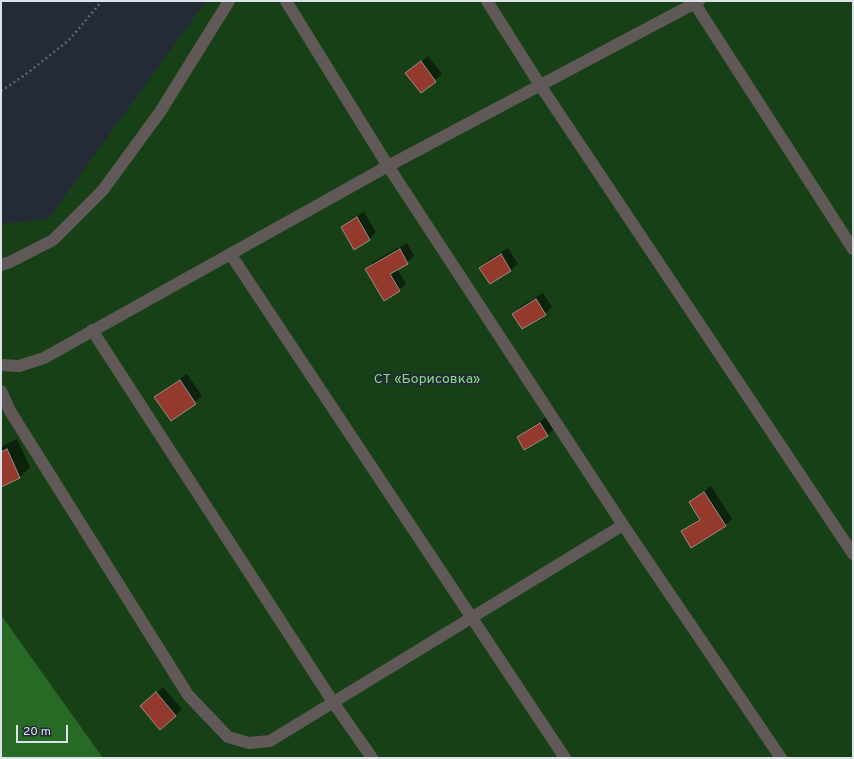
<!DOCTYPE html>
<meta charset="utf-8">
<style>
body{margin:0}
#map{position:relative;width:854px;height:759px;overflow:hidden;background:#242b37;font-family:Overpass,sans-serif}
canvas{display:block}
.frame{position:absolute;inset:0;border:2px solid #dde1ea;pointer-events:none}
.scale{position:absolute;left:16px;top:725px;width:52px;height:18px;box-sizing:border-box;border:2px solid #dde1ea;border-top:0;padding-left:5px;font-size:12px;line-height:14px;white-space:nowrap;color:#dde1ea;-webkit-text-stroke:3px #242b37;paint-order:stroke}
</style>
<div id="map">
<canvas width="854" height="759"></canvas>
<div class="frame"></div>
<div class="scale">20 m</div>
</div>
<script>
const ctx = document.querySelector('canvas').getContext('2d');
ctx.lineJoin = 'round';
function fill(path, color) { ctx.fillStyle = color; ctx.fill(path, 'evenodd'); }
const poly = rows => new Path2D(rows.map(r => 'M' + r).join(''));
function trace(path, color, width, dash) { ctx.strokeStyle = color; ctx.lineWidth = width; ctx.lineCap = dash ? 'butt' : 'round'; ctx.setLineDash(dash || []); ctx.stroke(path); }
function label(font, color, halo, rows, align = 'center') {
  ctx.font = font + ' Overpass,sans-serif'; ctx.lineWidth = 4; ctx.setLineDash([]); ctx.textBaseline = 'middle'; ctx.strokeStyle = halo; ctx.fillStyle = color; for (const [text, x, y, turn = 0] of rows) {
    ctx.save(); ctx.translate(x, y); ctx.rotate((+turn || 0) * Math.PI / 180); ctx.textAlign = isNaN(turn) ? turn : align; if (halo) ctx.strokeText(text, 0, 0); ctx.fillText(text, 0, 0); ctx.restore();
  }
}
fill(poly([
 [206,1,853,1,853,758,103,758,1,615,1,224,48,219]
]), '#174017');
fill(poly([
 [1,615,103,758,1,758]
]), '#266a26');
fill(poly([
 [428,56,442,74,421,92,407,73],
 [364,212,376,232,370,239,355,248,342,227,349,221],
 [407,243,414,256,398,270,406,284,399,290,367,269,373,262],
 [508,248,518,264,511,270,490,283,481,268,487,261],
 [543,293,552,307,545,314,514,314,520,307],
 [187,374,202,396,171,420,155,397],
 [547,417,554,429,547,435,518,437,525,431],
 [17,439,30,467,20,477,1,486,1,447],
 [711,486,732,519,725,525,682,532,700,518,690,502],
 [163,687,182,709,161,729,148,700]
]), '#0007');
const building = poly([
 [421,61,436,82,421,93,405,73,421,61],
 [357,217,370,240,354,250,341,227,357,217],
 [400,249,408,264,390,274,400,291,384,301,365,269,400,249],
 [501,254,511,271,490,284,479,268,501,254],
 [536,299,546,315,522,329,512,314,536,299],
 [180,380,196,404,171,421,154,397,180,380],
 [540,423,548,436,524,450,517,437,540,423],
 [7,449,20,478,1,487,1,452,7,449],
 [704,492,726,526,691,548,681,531,700,520,689,502,704,492],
 [156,692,176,716,160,730,140,706,156,692]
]);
fill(building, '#933a2d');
trace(building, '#9f8c88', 1);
trace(poly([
 [1,91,25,75,69,40,102,1]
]), '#5f6570', 2.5, [2, 3]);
trace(poly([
 [286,1,388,166,623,525,781,758],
 [487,1,540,85,853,554],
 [693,1,853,249],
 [231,255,565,758],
 [1,265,10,262,53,240,103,190,160,112,229,1],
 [92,330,333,702,372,758],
 [1,365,19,366,44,358,388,166,699,1],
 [1,391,10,411,188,695,228,737,249,743,270,741,623,525]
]), '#615957', 12);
label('14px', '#84dd80', '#242b37', [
 ["СТ «Борисовка»",427,380]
]);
</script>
